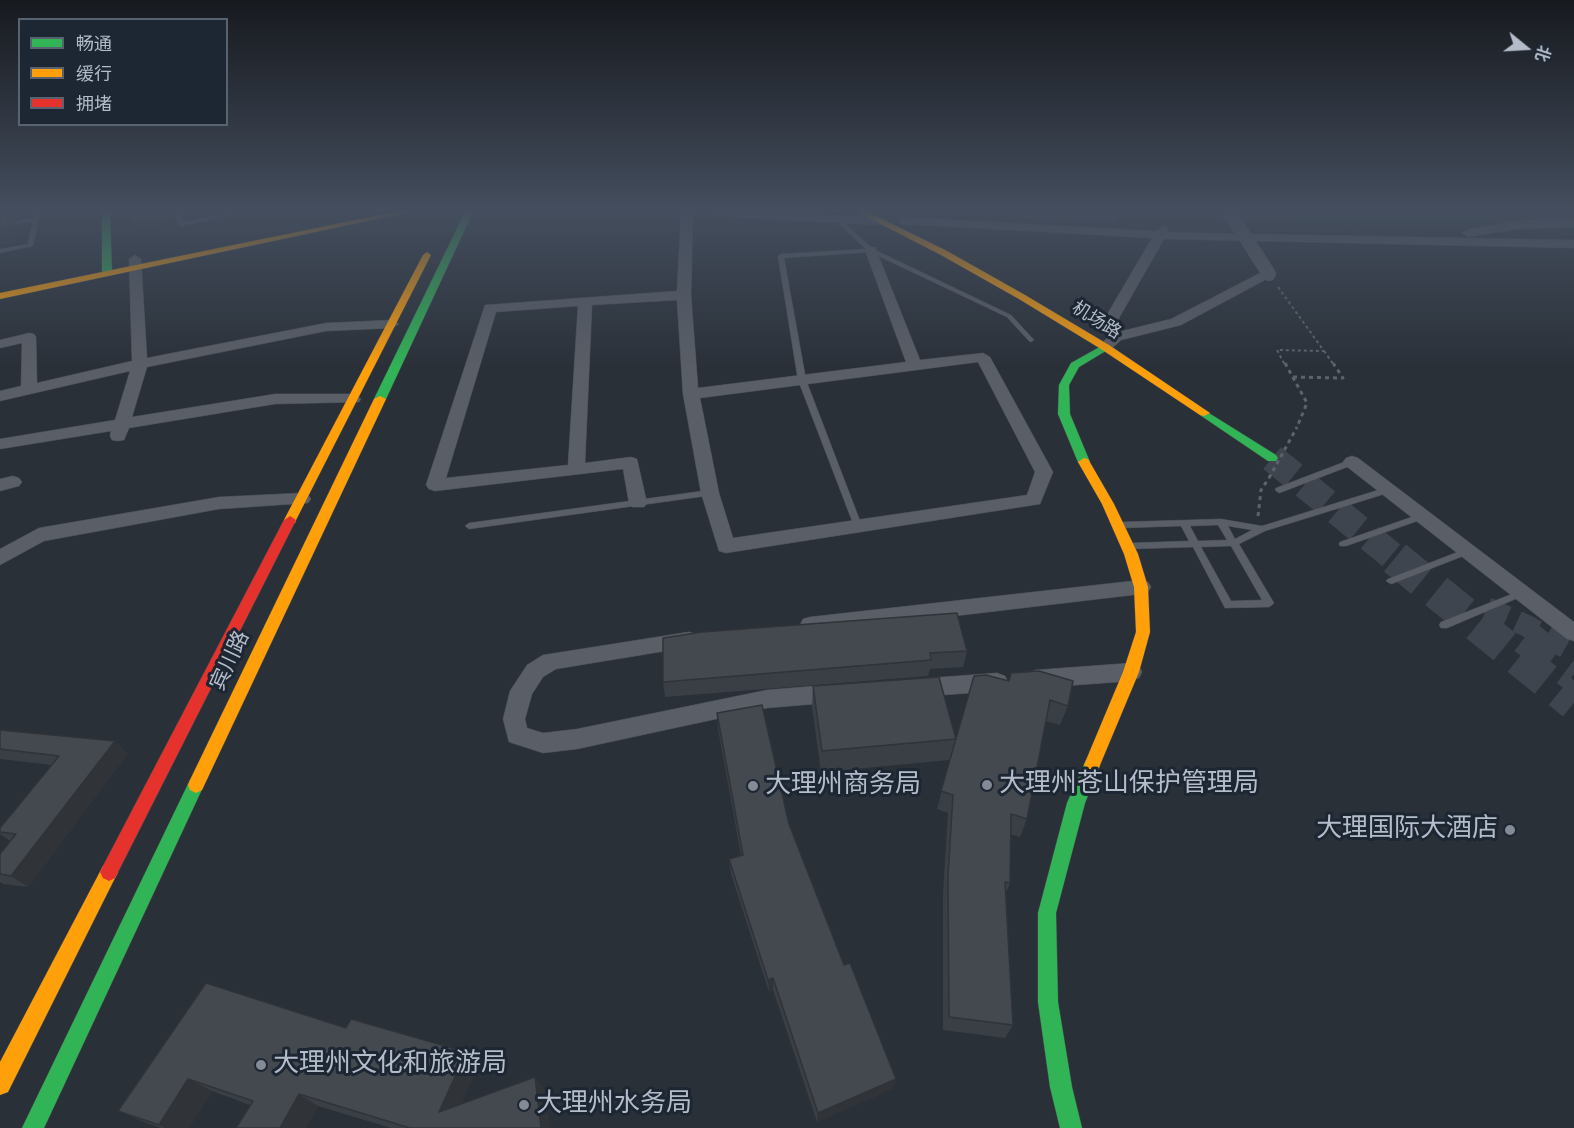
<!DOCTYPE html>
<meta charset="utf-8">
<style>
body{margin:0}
#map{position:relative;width:1574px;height:1128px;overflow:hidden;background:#2a3038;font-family:"Titillium Web","Noto Sans SC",sans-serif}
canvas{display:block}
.legend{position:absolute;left:18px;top:18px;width:210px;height:108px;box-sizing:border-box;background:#1d2633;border:2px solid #59626f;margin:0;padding:8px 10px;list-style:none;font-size:18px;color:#b4bcc9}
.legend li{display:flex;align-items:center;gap:12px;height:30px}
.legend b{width:30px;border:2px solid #59626f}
.north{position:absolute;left:1496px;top:18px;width:60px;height:60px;-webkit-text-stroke:4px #1d2633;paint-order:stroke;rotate:108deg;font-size:16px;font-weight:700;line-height:24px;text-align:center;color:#b4bcc9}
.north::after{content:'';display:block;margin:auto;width:21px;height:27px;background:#b4bcc9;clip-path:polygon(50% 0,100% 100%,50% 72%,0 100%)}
</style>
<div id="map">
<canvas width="1574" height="1128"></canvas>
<ul class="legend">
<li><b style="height:8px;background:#30b455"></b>畅通</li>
<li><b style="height:8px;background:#ff9f0a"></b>缓行</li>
<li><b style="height:8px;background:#e5322d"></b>拥堵</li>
</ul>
<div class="north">北</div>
</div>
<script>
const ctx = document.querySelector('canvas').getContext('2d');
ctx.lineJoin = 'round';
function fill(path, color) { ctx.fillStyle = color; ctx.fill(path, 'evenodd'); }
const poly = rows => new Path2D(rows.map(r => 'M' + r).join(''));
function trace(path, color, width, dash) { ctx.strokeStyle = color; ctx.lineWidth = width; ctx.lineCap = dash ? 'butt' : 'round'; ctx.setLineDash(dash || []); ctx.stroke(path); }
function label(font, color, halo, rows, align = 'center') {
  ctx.font = font + ' "Titillium Web","Noto Sans SC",sans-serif'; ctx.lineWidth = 6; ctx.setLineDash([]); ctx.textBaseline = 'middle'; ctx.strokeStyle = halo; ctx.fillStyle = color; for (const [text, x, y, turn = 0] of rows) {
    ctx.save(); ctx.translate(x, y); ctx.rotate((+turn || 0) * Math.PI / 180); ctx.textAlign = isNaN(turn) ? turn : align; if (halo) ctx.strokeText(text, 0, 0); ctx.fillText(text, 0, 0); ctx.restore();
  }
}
fill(poly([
 [1178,212,1574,212,1574,233,1182,219]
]), '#273a3e');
trace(poly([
 [1487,608,1525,625,1574,652]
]), '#3f454e', 22, [22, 11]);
trace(poly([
 [1272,458,1397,560]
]), '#3f454e', 28, [28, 14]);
trace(poly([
 [1395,558,1574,703],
 [1525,637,1574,674]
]), '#3f454e', 35, [35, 18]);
const lane = poly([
 [34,212,40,212,33,246,0,253,0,249,28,244,33,221,0,228,0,224,33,218,34,212],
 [175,212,181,212,183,222,233,212,245,212,181,226,178,224,175,212],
 [835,218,839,218,873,249,1011,315,1034,340,1031,342,1029,341,1007,317,870,252,784,258,806,380,862,526,858,529,854,526,798,380,778,256,781,254,866,249,835,220,835,218],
 [1352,459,1356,462,1355,464,1282,492,1279,493,1275,490,1276,488,1352,459],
 [1388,487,1392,490,1391,492,1265,531,1239,544,1274,603,1272,605,1269,607,1225,608,1193,547,1130,549,1126,546,1130,543,1189,541,1181,526,1121,528,1117,525,1121,522,1221,519,1262,526,1388,487],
 [1218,525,1227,540,1198,541,1190,526,1218,525],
 [1228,526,1252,530,1235,539,1228,526],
 [1231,546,1262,600,1231,601,1201,547,1231,546],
 [710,490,713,491,714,493,713,495,469,529,465,526,469,523,710,490],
 [1423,513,1426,514,1427,516,1426,518,1346,546,1340,546,1339,544,1340,542,1423,513],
 [1468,548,1471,549,1472,551,1471,553,1394,583,1391,584,1386,581,1388,579,1468,548],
 [1522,590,1525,591,1527,593,1525,595,1447,628,1441,628,1439,625,1441,622,1522,590]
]);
const street = poly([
 [681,212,693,212,691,295,698,388,906,362,865,250,867,247,875,247,920,360,983,353,990,357,1053,472,1040,504,726,553,719,551,701,493,683,394,677,300,592,305,585,463,631,457,637,459,647,503,644,507,632,507,629,503,623,469,435,491,429,489,426,485,485,305,677,291,681,212],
 [578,306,568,465,446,478,496,312,578,306],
 [978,362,1035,472,1027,495,733,538,719,493,700,398,978,362],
 [710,212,782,212,880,217,886,221,880,225,716,216,710,212],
 [904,217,1156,231,1163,226,1167,227,1168,232,1200,233,1574,240,1574,248,1164,239,1119,318,1122,331,1171,319,1264,271,1274,271,1276,274,1181,325,1121,340,1110,350,1105,351,1098,347,1109,336,1105,318,1152,238,900,224,900,218,904,217],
 [1574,219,1574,227,1517,229,1468,237,1462,233,1468,229,1517,221,1574,219],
 [135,255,141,259,147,358,326,323,392,320,399,324,392,328,326,331,147,367,132,417,275,394,353,394,361,399,359,402,275,404,129,428,124,440,118,441,112,440,110,436,111,431,0,449,0,439,115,420,130,371,0,401,0,391,21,386,22,343,0,348,0,340,29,333,34,334,36,337,37,383,132,361,129,259,135,255],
 [1352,456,1358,458,1574,622,1574,641,1567,639,1346,466,1343,462,1346,458,1352,456],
 [13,476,19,478,22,482,19,486,0,491,0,479,13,476],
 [302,493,308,495,311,499,308,503,219,509,44,541,0,565,0,549,39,528,219,497,302,493],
 [1141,580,1148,582,1151,587,1148,592,1141,594,810,633,803,631,800,625,803,619,810,617,1141,580],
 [689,632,696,634,700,640,696,646,556,669,543,677,532,694,525,719,527,728,543,733,577,729,767,690,839,684,847,687,850,693,847,699,839,702,767,708,577,749,543,753,509,742,503,719,510,691,527,665,543,655,689,632],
 [1131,663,1139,666,1142,672,1139,678,1131,681,1036,688,1028,685,1025,679,1028,673,1036,670,1131,663],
 [997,673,1005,676,1008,682,1005,688,997,691,916,697,908,694,905,688,908,682,916,679,997,673]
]);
const fast = poly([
 [102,212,110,212,112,273,107,276,102,273,102,212],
 [465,212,473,212,386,399,380,402,376,401,374,399,465,212],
 [1105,344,1109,345,1109,349,1079,367,1069,385,1070,414,1090,462,1084,466,1078,462,1058,414,1059,385,1071,363,1105,344],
 [1204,410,1276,455,1278,458,1276,461,1268,461,1200,415,1200,411,1204,410],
 [1092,758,1098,760,1100,765,1085,803,1056,913,1058,1002,1072,1087,1082,1128,1060,1128,1050,1087,1038,1002,1038,913,1067,803,1086,760,1092,758],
 [196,777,202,780,204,785,44,1128,22,1128,190,780,196,777]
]);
const slow = poly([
 [394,212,410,212,0,299,0,293,394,212],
 [857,212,868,212,947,251,1025,295,1109,345,1210,413,1204,416,1200,415,1101,349,1019,299,941,255,857,212],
 [427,252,431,255,296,520,295,523,285,523,284,520,423,255,427,252],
 [380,396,386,399,202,790,196,793,190,790,188,785,190,780,374,399,380,396],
 [1084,458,1088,459,1114,504,1138,554,1148,587,1150,632,1139,672,1100,765,1098,770,1092,772,1086,770,1084,765,1123,672,1136,632,1134,587,1124,554,1102,504,1078,462,1084,458],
 [109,863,115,866,118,872,8,1092,0,1095,0,1062,103,866,109,863]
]);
const jam = poly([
 [290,516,296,520,115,878,109,881,103,878,100,872,103,866,284,520,290,516]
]);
trace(lane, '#484c53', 1);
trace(street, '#484c53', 1);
trace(fast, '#484c53', 1);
trace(slow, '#484c53', 1);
trace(jam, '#484c53', 1);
trace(poly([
 [1278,287,1324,351,1277,350,1285,365],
 [1324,351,1334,365]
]), '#5d636a', 2, [3, 3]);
trace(poly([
 [1285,363,1307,403,1297,427],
 [1293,377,1343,378,1333,363],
 [1258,516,1261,490,1269,478]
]), '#5d636a', 3, [4, 4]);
fill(lane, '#5a5e66');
fill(street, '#5a5e66');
fill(fast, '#30b455');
fill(slow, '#ff9f0a');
fill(jam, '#e5322d');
const streetBridge = poly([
 [1229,212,1269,274]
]);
trace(streetBridge, '#484c53', 14, []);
trace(poly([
 [1269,478,1297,427]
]), '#5d636a', 3, [4, 4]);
trace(streetBridge, '#5a5e66', 14);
fill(poly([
 [949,212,1119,212,1116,222,955,214],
 [663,638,967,651,963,667,930,669,928,676,665,697,663,682],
 [1011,673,1068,706,1060,725,1046,721,1027,819,1020,837,1010,834,1010,883,1006,893,1013,1025,1005,1038,943,1030,943,893,948,813,937,809,950,760,821,772,812,707,813,686,956,739,1009,681],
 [717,713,789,824,844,965,896,1079,892,1089,817,1122,773,990,769,992,731,874,729,859,741,855,718,729],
 [0,730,128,753,28,887,3,884,0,882,0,854,10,841,0,834,0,828,51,765,0,759],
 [206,983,346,1028,478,1066,461,1104,545,1089,550,1128,391,1128,318,1106,306,1128,236,1128,250,1105,212,1091,189,1128,161,1128,144,1122,118,1111]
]), '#3a3f45');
fill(poly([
 [0,212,20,212,19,218,13,220,18,227,15,243,0,245],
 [161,212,175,212,174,216,166,218,167,224,138,229,133,220],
 [183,212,194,212,184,214],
 [115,741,128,753,28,887,11,876],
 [773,978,773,990,769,992,768,980],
 [466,1052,478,1066,452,1124,439,1112],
 [535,1077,545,1089,550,1128,541,1128],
 [188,1079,212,1091,189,1128,165,1128,159,1125],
 [896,1079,892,1089,817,1122,818,1113],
 [299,1094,318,1106,306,1128,280,1128]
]), '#303338');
const building = poly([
 [8,212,5,228,0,229,0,214,8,212],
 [132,212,161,212,162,214,133,220,132,212],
 [957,613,967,651,930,653,931,660,663,682,663,638,702,632,957,613],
 [1039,671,1073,681,1068,706,1050,700,1027,819,1011,814,1010,883,1005,882,1013,1025,949,1017,948,876,953,795,941,791,974,676,986,675,1009,681,1011,673,1039,671],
 [939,677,956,739,822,751,813,686,939,677],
 [762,705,789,824,844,965,850,963,896,1079,818,1113,773,978,768,980,729,859,743,855,717,713,762,705],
 [0,730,115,741,11,876,0,874,0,854,16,834,0,832,0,828,59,756,0,749,0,730],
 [206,983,346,1028,351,1019,466,1052,439,1112,535,1077,541,1128,410,1128,299,1094,280,1128,236,1128,253,1101,188,1079,159,1125,118,1111,206,983]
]);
fill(building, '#444950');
trace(building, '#303338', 1.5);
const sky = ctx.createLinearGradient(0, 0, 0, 370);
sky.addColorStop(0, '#171a1f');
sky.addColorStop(0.57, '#444e5e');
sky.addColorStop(1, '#444e5e00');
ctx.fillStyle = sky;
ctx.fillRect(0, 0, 1574, 370);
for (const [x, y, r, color] of [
 [987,785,6,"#848b96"],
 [753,786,6,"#848b96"],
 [1510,830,6,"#848b96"],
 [261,1065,6,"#848b96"],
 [524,1105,6,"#848b96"]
]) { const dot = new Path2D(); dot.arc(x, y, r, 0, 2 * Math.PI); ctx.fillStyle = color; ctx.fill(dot); trace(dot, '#1d2633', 2); }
label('18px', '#b4bcc9', '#1d2633', [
 ["机场路",1096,321,32]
]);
label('21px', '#b4bcc9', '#1d2633', [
 ["宾川路",231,661,-65]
]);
label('26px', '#b4bcc9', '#1d2633', [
 ["大理州苍山保护管理局",999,785],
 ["大理州商务局",765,786],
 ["大理国际大酒店",1498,830,"right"],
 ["大理州文化和旅游局",273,1065],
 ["大理州水务局",536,1105]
], 'left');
</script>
